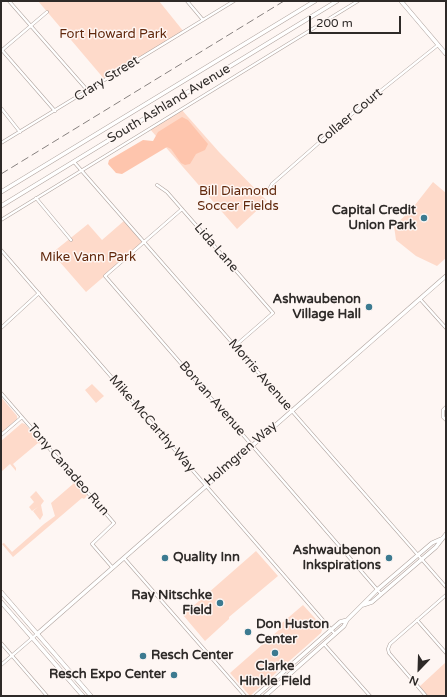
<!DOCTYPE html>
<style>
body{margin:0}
#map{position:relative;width:447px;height:697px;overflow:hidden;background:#fef6f3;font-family:"Varela Round",sans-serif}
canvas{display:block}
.frame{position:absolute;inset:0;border:2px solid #2e2a28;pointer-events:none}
.north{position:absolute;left:399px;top:649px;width:40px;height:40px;-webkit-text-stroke:3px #fef6f3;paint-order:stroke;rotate:203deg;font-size:11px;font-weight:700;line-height:16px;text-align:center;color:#2e2a28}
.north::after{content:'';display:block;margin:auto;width:14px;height:18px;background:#2e2a28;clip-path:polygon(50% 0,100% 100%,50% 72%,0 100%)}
.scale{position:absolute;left:309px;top:16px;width:92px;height:18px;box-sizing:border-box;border:2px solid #2e2a28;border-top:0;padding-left:5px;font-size:12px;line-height:14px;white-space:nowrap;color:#2e2a28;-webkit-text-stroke:3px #fef6f3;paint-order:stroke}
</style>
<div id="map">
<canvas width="447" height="697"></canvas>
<div class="frame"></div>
<div class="north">N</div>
<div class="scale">200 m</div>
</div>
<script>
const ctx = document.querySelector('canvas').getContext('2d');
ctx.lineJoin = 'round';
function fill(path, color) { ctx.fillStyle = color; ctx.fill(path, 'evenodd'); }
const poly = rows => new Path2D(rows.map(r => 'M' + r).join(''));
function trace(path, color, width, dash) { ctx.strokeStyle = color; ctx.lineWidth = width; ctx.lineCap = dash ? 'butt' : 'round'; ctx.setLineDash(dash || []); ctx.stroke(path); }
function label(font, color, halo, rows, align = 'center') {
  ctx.font = font + ' "Varela Round",sans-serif'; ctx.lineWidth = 3; ctx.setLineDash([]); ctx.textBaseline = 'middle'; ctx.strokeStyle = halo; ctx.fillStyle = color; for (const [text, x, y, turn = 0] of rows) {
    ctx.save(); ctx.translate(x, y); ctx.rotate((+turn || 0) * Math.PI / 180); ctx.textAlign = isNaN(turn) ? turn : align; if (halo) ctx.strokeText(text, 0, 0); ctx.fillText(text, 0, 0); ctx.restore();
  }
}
fill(poly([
 [38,1,159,1,184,32,105,80],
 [181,109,219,152,267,201,237,229,149,128],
 [433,182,446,193,446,258,437,266,416,256,396,240,394,226,411,210],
 [125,220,144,242,86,292,52,253,88,224,102,240],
 [92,384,104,396,96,403,85,390],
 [1,397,17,416,17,419,1,433],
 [22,423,25,424,42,443,40,444,38,443,13,464,16,468,16,471,10,464,1,472,1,441],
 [74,480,87,495,86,497,84,499,82,498,13,557,2,544,4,543,12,552,44,524,55,516,51,503,73,484,72,482],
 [36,491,44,501,41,505,43,515,40,520,33,511,38,507,32,511,29,507,34,502,30,497],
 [256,551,278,576,229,617,229,619,205,641,183,615],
 [303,605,323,627,321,633,250,696,230,673,280,629,282,623],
 [446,662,446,696,426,696,419,687]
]), '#fedaca');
fill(poly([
 [182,117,188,120,208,144,205,150,196,154,190,164,185,165,181,163,171,149,167,147,122,174,116,173,108,164,109,160,143,140,153,141,158,132]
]), '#fec5ad');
const minor = poly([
 [9,1,88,91],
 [187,1,203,20],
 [1,49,55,111],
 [1,51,47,12],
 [1,108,20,132],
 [1,143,234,1],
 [74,162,446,587],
 [157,185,167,192,273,313,235,346],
 [267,193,272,184,354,112,438,45],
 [36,198,71,240],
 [182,209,105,276,381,594],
 [1,220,358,1],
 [1,250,335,634],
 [420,299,446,328],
 [1,328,39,293],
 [1,393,114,523,92,544,112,567],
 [446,407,443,410,443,417,446,420],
 [1,435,22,417],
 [124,558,245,696],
 [417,620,446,653],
 [1,643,47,696],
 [324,644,370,696],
 [1,665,37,634],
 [426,696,389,653,388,649,390,644,446,595]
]);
const tertiary = poly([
 [401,1,446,54],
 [363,605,372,602,436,547,446,534],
 [37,634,446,276],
 [256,696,340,622,347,620],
 [265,696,344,626,347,620,377,590,432,543,441,539]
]);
const secondary = poly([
 [1,192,315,1],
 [1,206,337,1],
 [1,592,91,696],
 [1,602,83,696]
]);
trace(minor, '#afa39e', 3.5);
trace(tertiary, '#afa39e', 4.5);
trace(secondary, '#afa39e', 4.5);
trace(minor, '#fff', 2.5);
trace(tertiary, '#fff', 3.5);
trace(secondary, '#fff', 3.5);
trace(poly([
 [1,174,284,1]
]), '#87817f', 1, [8, 4]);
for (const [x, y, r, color] of [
 [424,218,4,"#3c7a90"],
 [369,307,4,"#3c7a90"],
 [165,558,4,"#3c7a90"],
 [389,558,4,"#3c7a90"],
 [220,603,4,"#3c7a90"],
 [248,632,4,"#3c7a90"],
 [275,653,4,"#3c7a90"],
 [143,656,4,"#3c7a90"],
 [174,675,4,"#3c7a90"]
]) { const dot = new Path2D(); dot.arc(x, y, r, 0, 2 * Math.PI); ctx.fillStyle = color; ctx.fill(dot); trace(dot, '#fef6f3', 1.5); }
label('13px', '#60270b', '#fef6f3', [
 ["Fort Howard Park",113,35],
 ["Bill Diamond",238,192],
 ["Soccer Fields",238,207],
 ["Mike Vann Park",88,258]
]);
label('13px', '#2e2a28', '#fef6f3', [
 ["Crary Street",107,79,-32],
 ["South Ashland Avenue",169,104,-31],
 ["Collaer Court",350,117,-40],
 ["Lida Lane",216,248,49],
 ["Morris Avenue",260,375,49],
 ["Borvan Avenue",212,399,49],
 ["Mike McCarthy Way",152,424,49],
 ["Holmgren Way",241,454,-41],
 ["Tony Canadeo Run",68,470,49]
]);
label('bold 13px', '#2e2a28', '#fef6f3', [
 ["Capital Credit",416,211],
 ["Union Park",416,226],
 ["Ashwaubenon",361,300],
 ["Village Hall",361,315],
 ["Ashwaubenon",381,551],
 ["Inkspirations",381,566],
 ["Quality Inn",173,558,"left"],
 ["Ray Nitschke",212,596],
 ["Field",212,611],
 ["Don Huston",256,625,"left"],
 ["Center",256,640,"left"],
 ["Resch Center",151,656,"left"],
 ["Clarke",275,667,"center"],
 ["Hinkle Field",275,682,"center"],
 ["Resch Expo Center",166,675]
], 'right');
</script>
